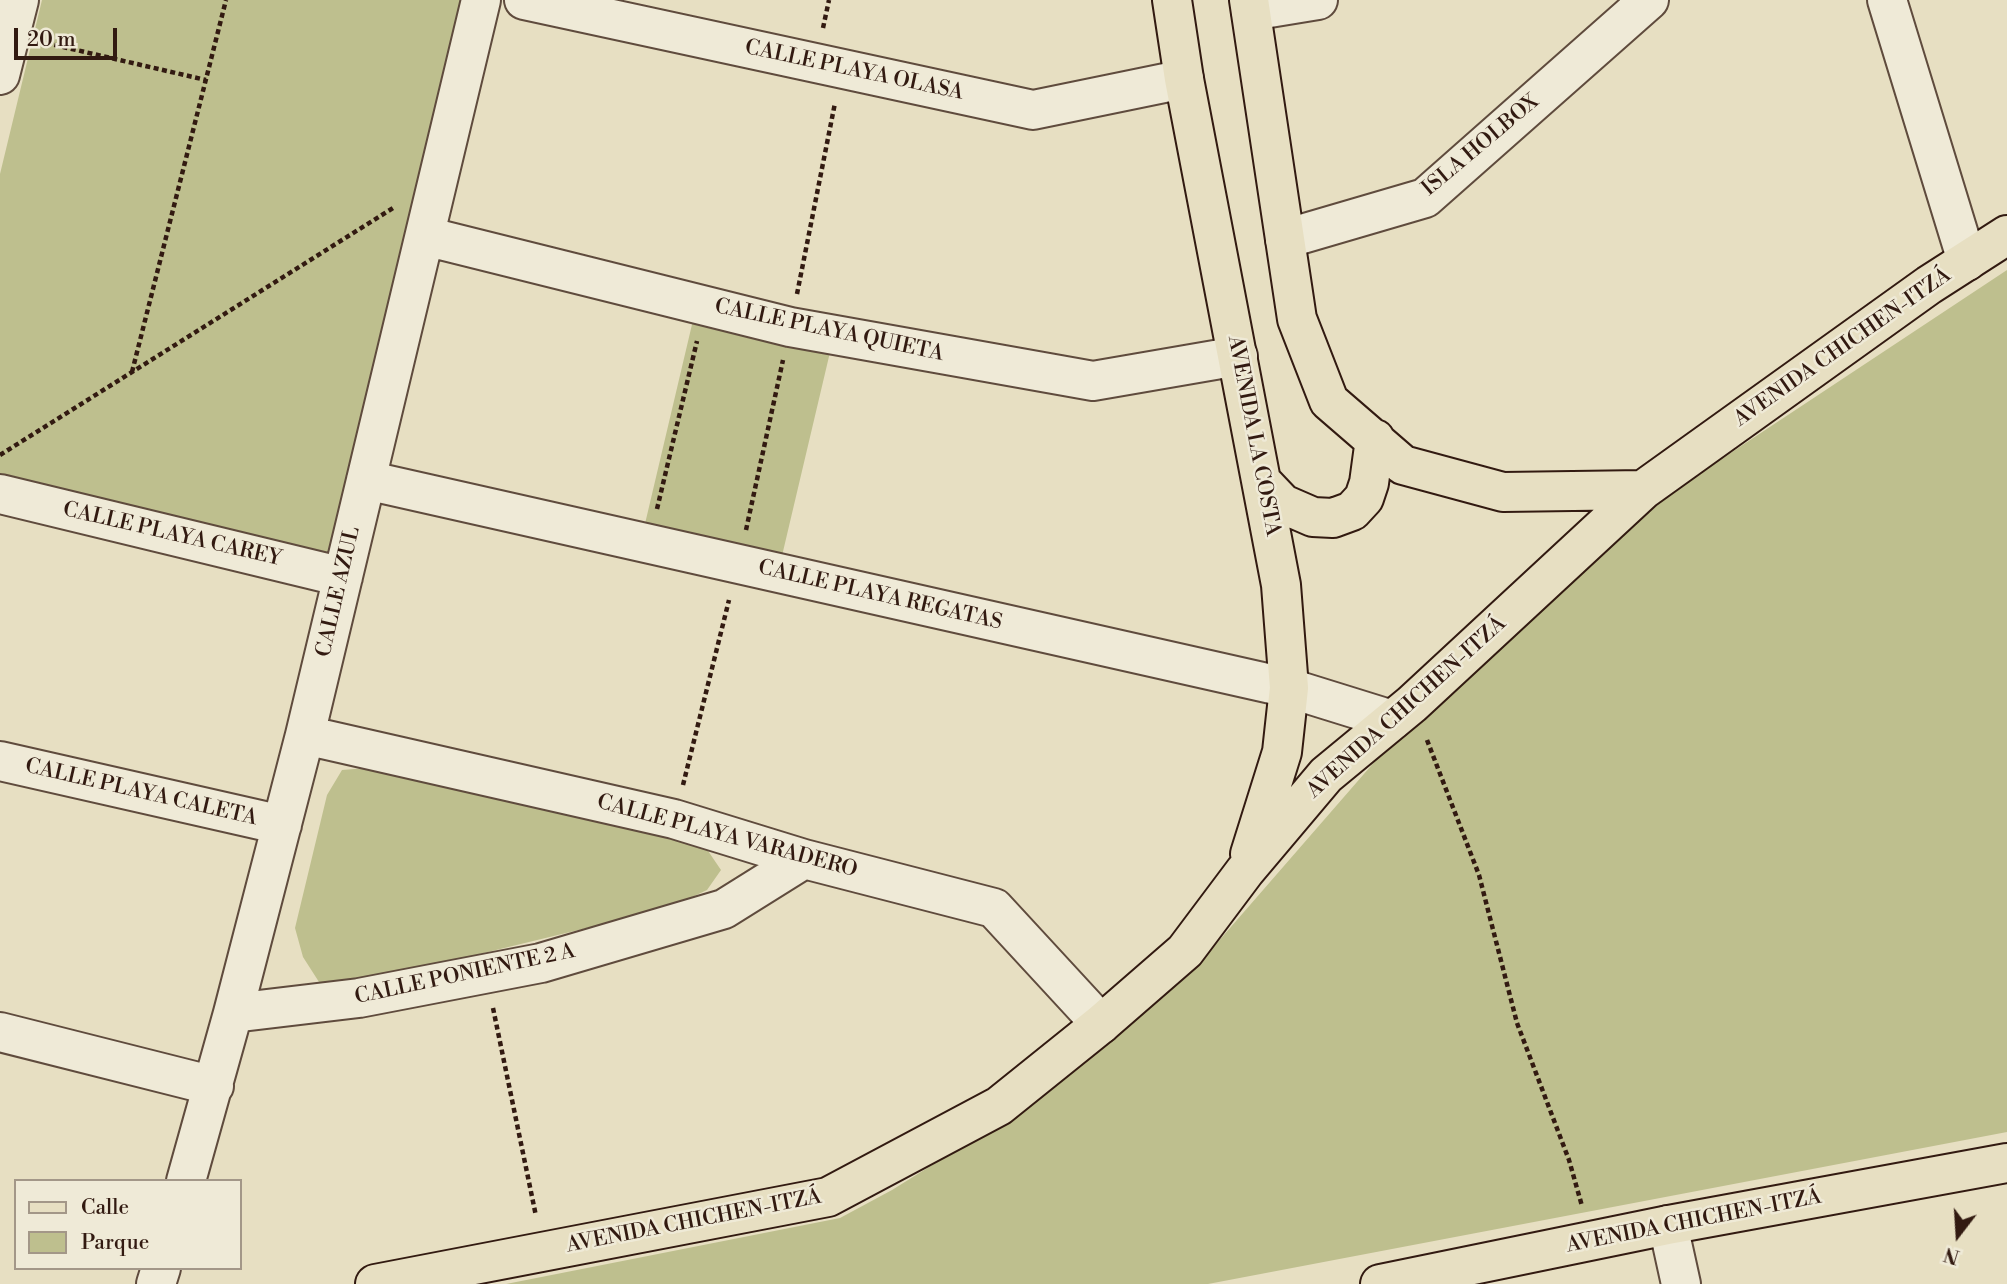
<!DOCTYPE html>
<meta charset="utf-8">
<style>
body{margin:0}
#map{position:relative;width:2007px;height:1284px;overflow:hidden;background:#e7dfc2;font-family:"Libre Bodoni",serif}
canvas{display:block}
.legend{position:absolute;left:14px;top:1179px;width:228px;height:91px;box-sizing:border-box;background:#efead7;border:2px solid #a39788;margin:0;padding:9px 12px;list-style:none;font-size:21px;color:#321a11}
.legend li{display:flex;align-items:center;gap:14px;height:35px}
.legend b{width:35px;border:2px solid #a39788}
.north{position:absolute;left:1923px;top:1200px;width:70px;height:70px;-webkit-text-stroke:5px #efead7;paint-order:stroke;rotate:197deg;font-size:19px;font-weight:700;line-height:28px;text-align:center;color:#321a11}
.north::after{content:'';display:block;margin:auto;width:24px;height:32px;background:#321a11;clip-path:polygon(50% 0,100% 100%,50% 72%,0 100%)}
.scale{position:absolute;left:14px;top:28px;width:103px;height:32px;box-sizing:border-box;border:4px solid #321a11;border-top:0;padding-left:9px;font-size:21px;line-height:24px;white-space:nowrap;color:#321a11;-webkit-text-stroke:5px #efead7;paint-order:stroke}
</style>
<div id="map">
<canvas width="2007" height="1284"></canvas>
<ul class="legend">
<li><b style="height:9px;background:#e7dfc2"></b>Calle</li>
<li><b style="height:19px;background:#bebf8e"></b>Parque</li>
</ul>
<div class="north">N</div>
<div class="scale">20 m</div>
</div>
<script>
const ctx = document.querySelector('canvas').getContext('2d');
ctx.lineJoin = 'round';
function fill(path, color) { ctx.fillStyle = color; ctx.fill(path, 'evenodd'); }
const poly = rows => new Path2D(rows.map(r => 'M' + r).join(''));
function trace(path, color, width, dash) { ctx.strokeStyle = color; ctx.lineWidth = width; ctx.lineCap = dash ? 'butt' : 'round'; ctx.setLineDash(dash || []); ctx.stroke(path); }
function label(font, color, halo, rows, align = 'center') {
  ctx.font = font + ' "Libre Bodoni",serif'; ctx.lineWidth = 5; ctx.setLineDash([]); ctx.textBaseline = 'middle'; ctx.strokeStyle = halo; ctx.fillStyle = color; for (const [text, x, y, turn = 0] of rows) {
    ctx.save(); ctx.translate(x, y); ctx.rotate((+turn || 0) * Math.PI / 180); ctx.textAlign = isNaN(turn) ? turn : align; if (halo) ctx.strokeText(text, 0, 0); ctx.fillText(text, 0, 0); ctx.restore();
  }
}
fill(poly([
 [42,0,476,0,335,554,0,474,0,174],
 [2007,270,2007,1132,1208,1284,506,1284,840,1218,892,1190,1048,1093,1190,974,1390,744,1658,501],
 [694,316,831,348,781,560,644,528],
 [367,768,704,845,721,870,707,890,669,908,356,984,319,982,303,957,295,928,327,795,342,770]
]), '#bebf8e');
const minor = poly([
 [524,0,1033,110,1184,79],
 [1887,0,1967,261],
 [1251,11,1318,0],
 [0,75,19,0],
 [425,236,790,327,1093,381,1238,356],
 [1285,239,1425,198,1649,0],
 [366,480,1289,688,1392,720],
 [0,494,343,577],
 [305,735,674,819,804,859,994,908,1101,1024],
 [0,761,282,825],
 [233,1013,359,998,541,963,724,909,804,859],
 [0,1032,214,1086],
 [186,1181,233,1013,305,735,481,0],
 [1668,1225,1681,1284],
 [156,1284,161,1268]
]);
const major = poly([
 [1172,0,1184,79,1281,585,1289,688,1282,752,1250,854],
 [1249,0,1297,319,1329,401,1403,465,1503,492,1643,490],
 [1263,483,1283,504,1313,517,1333,518,1352,511,1364,498,1369,483,1375,439],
 [375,1284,828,1197,999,1106,1101,1024,1185,951,1245,871,1326,775,1412,704,1643,490,1929,285,2007,235],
 [1380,1284,1668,1225,2007,1163]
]);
trace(minor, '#5f4b3d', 42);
trace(major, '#321a11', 42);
trace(poly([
 [823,28,829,0],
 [46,43,206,80],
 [797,294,835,103],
 [132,372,226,0],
 [0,455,393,208],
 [657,509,697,341],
 [746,530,783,360],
 [1427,740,1479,875,1517,1023,1569,1160,1582,1206],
 [683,785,729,600],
 [493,1008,536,1216]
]), '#321a11', 4.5, [5, 3.5]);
trace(minor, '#efead7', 38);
trace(major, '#e7dfc2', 38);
label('21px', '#321a11', '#efead7', [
 ["CALLE PLAYA OLASA",854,71,12],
 ["ISLA HOLBOX",1481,146,-40],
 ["CALLE PLAYA QUIETA",829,331,12],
 ["AVENIDA CHICHEN-ITZÁ",1843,348,-35],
 ["AVENIDA LA COSTA",1253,436,79],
 ["CALLE PLAYA CAREY",172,535,13],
 ["CALLE AZUL",339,592,-77],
 ["CALLE PLAYA REGATAS",880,596,13],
 ["AVENIDA CHICHEN-ITZÁ",1407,708,-42],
 ["CALLE PLAYA CALETA",141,793,13],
 ["CALLE PLAYA VARADERO",727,837,15],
 ["CALLE PONIENTE 2 A",465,975,-12],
 ["AVENIDA CHICHEN-ITZÁ",694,1222,-11],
 ["AVENIDA CHICHEN-ITZÁ",1694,1222,-11]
]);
</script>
